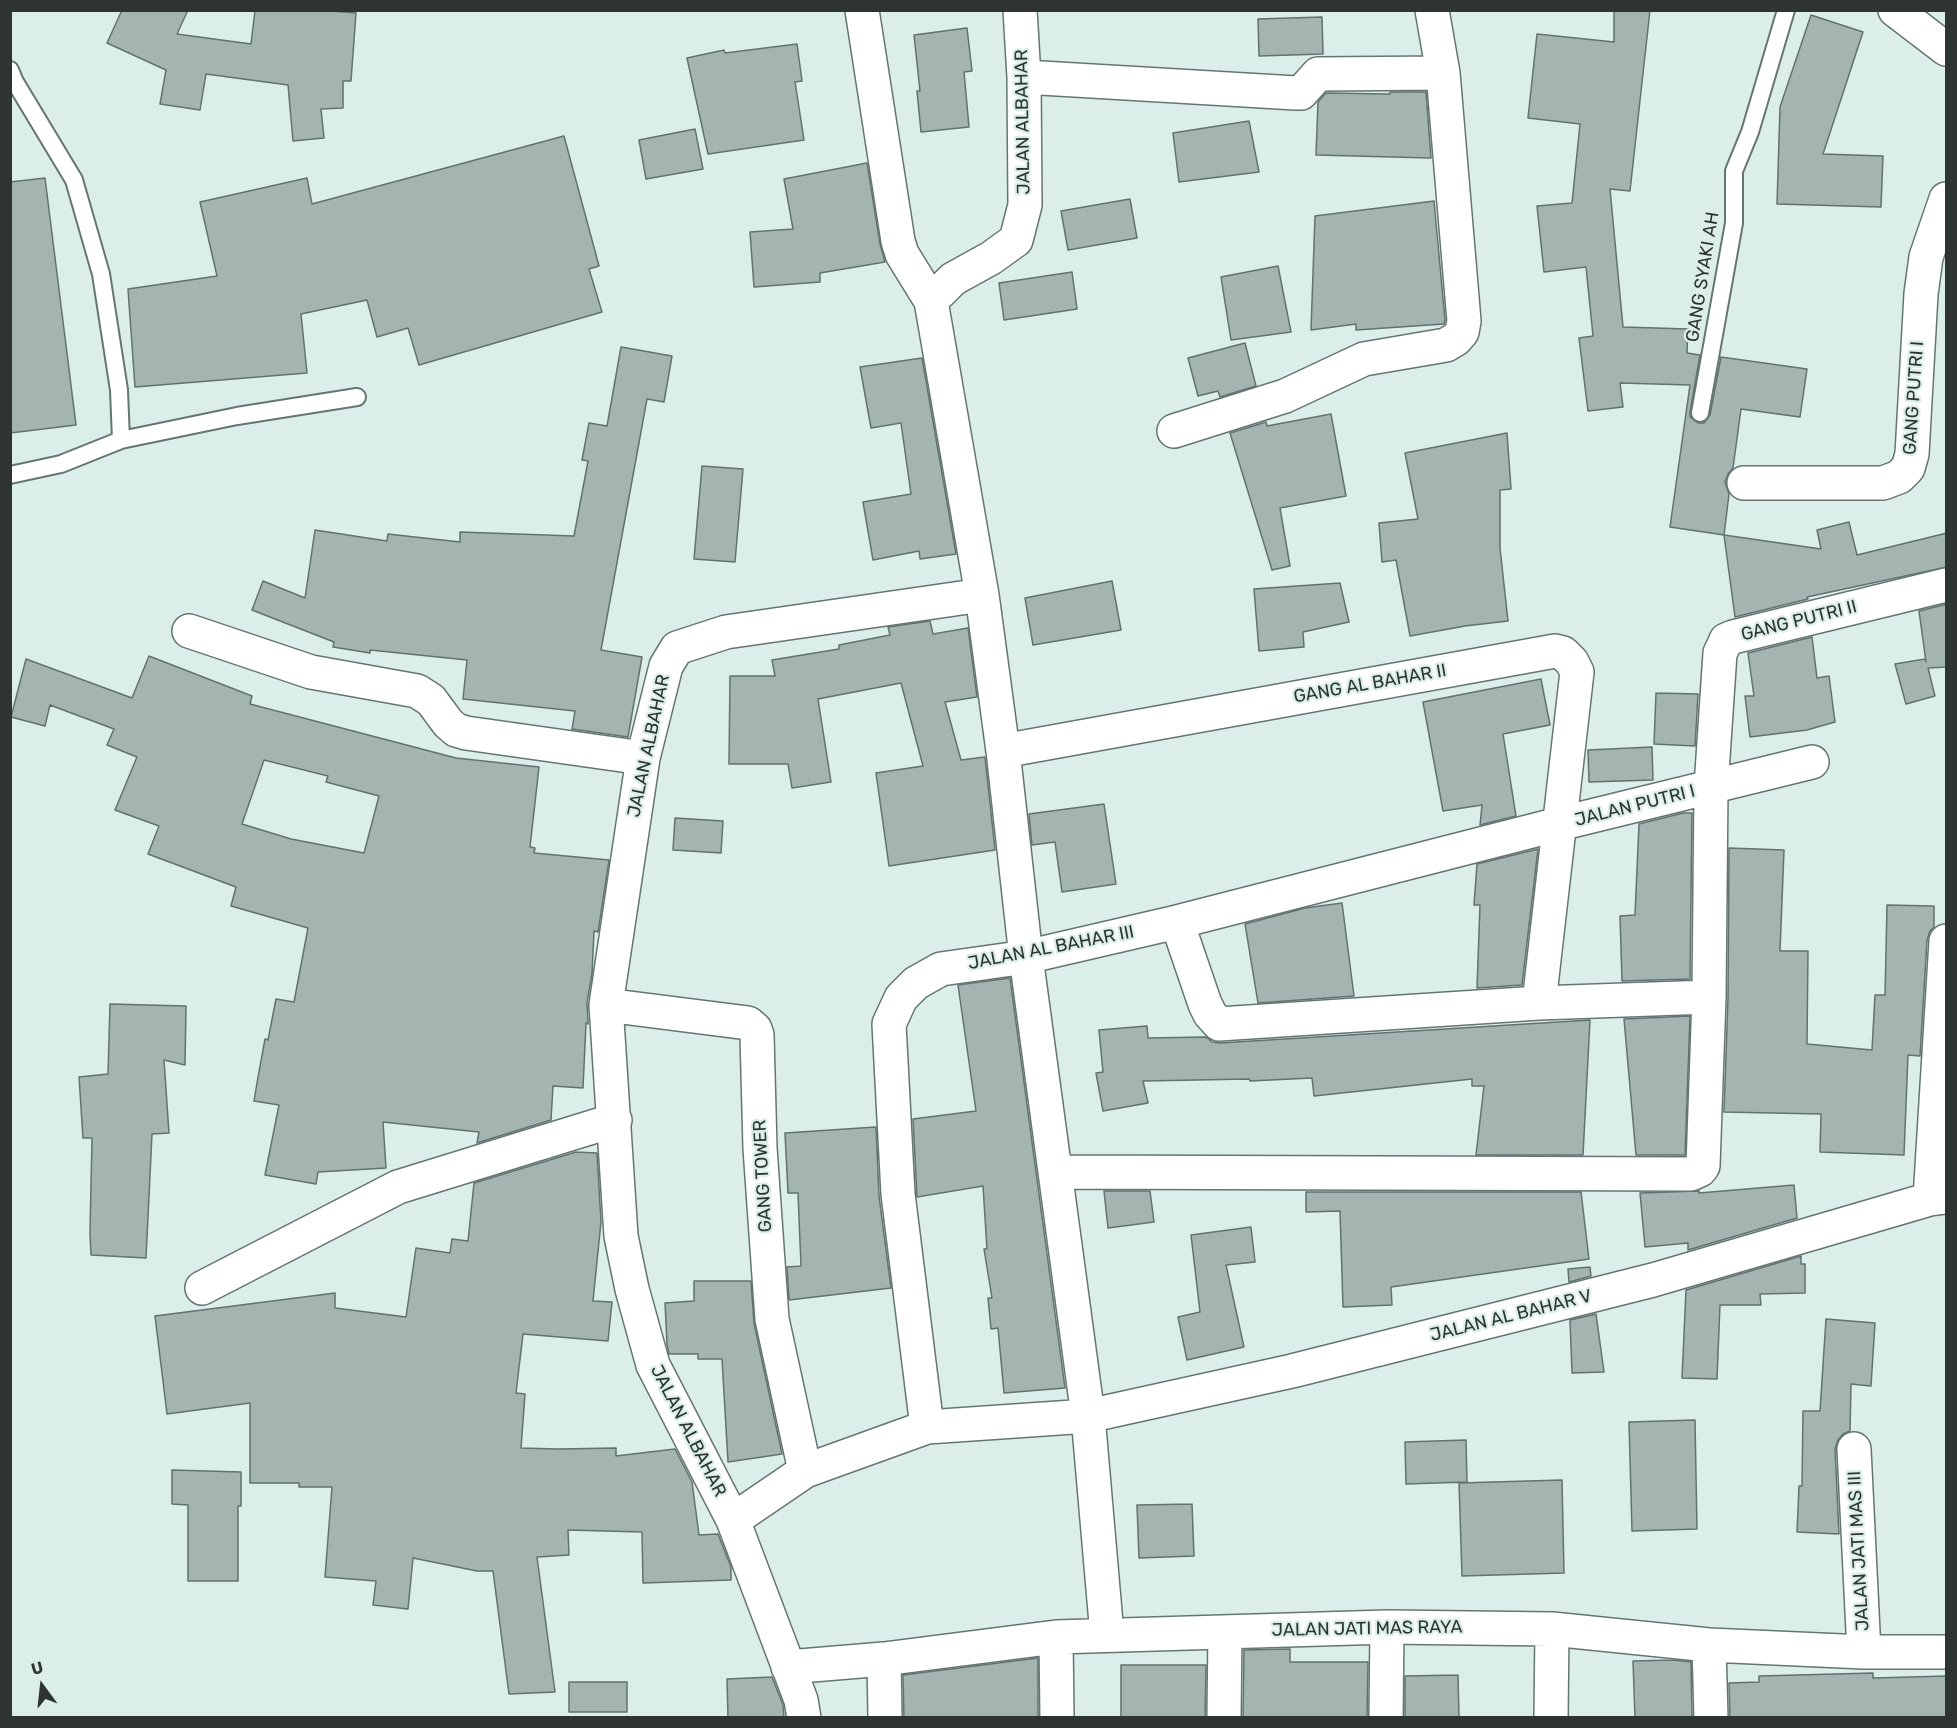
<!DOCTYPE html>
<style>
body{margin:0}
#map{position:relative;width:1957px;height:1728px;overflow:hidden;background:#dbeee9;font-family:Rubik,sans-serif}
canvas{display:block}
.frame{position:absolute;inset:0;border:12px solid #2d3432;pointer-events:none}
.north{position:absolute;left:12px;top:1656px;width:60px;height:60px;-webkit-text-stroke:4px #dbeee9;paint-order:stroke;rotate:345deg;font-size:16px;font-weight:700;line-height:24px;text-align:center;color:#2d3432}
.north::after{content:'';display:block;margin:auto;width:21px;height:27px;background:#2d3432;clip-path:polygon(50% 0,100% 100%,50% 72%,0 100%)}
</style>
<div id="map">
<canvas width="1957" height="1728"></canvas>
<div class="frame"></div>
<div class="north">U</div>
</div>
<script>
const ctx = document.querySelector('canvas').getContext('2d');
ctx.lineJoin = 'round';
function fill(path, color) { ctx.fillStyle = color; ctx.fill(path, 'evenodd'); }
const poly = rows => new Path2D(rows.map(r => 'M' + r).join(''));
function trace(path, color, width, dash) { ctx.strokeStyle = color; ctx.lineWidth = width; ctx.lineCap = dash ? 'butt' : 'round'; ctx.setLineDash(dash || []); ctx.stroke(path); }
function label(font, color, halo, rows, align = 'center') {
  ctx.font = font + ' Rubik,sans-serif'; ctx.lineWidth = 4.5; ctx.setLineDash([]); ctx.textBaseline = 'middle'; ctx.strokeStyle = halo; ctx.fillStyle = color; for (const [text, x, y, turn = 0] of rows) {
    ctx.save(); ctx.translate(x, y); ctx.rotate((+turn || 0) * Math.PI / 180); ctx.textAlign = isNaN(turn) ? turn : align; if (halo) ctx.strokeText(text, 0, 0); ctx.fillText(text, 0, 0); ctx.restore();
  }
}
const building = poly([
 [122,10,188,10,177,34,251,44,255,10,318,10,356,13,351,81,343,81,343,108,321,109,324,138,293,141,288,85,206,74,200,110,160,104,166,70,107,43,122,10],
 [1614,10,1650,10,1630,191,1610,189,1623,327,1688,329,1687,353,1700,355,1690,412,1690,417,1698,423,1704,423,1710,415,1721,357,1807,369,1800,417,1741,409,1733,468,1728,474,1725,482,1729,494,1724,535,1670,527,1690,385,1620,383,1623,407,1588,411,1579,338,1593,336,1586,267,1544,272,1537,206,1572,203,1580,124,1528,118,1537,34,1614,42,1614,10],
 [1811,15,1863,32,1823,154,1883,156,1881,207,1777,204,1780,107,1811,15],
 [1322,17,1323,54,1259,56,1258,19,1322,17],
 [967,28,972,71,964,72,969,127,921,132,917,91,920,91,914,35,967,28],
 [797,44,802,81,795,82,804,140,708,154,687,58,724,50,725,53,797,44],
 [1390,92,1426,92,1431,158,1316,155,1318,102,1326,93,1390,94,1390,92],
 [1249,121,1259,172,1179,182,1173,133,1249,121],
 [695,129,703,169,646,179,639,140,695,129],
 [564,136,599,266,589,269,602,312,419,365,408,328,377,337,367,300,301,314,307,373,135,387,128,289,217,276,200,202,307,178,312,204,564,136],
 [867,163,880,244,885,262,820,273,820,282,754,287,750,232,793,229,784,179,867,163],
 [45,178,76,425,10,433,10,182,45,178],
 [1130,199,1137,238,1068,250,1061,211,1130,199],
 [1434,201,1445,320,1444,324,1356,330,1356,324,1311,330,1315,216,1434,201],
 [1278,266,1291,332,1231,340,1221,277,1278,266],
 [1072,272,1077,309,1004,320,999,283,1072,272],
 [1245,343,1256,386,1220,397,1218,391,1198,396,1188,358,1245,343],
 [621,347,672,356,664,402,647,399,601,650,642,657,628,737,572,729,575,711,463,699,467,660,370,650,370,653,333,647,334,642,252,610,263,581,305,598,315,530,387,541,388,534,460,542,460,532,574,536,588,461,582,460,589,423,607,426,621,347],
 [922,358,956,554,920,559,919,551,873,560,863,502,911,494,901,423,871,428,860,367,922,358],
 [1331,414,1346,496,1280,508,1290,566,1272,570,1230,433,1266,422,1267,426,1331,414],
 [1507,433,1511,489,1500,490,1500,548,1508,621,1465,626,1410,636,1396,560,1382,562,1379,523,1418,519,1405,453,1507,433],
 [702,466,743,469,735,562,694,559,702,466],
 [1849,522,1857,555,1947,533,1947,567,1807,597,1808,599,1735,617,1724,535,1821,549,1817,530,1849,522],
 [1112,581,1121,630,1033,645,1025,598,1112,581],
 [1340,583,1349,622,1303,632,1304,647,1259,651,1254,589,1340,583],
 [1947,604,1947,667,1928,668,1935,696,1906,704,1895,664,1925,659,1926,662,1919,611,1947,604],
 [930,621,933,634,968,628,977,697,945,702,961,760,985,757,995,850,889,866,876,773,923,766,901,683,818,699,831,782,792,788,788,764,729,764,730,676,775,676,772,660,839,649,839,645,890,635,888,627,930,621],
 [1812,637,1817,678,1829,676,1835,722,1807,730,1750,737,1745,696,1754,696,1748,653,1812,637],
 [149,656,252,696,250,704,456,758,539,767,530,847,535,848,534,853,609,860,598,932,594,931,592,974,587,1002,588,1024,586,1023,583,1088,553,1086,551,1120,477,1143,479,1132,383,1122,386,1168,318,1172,316,1184,265,1175,279,1105,254,1101,257,1083,265,1039,268,1040,276,999,294,1002,308,928,231,906,236,887,148,854,159,826,115,810,137,757,107,745,114,729,50,705,45,726,11,717,26,659,132,698,149,656],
 [264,760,328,776,326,782,379,796,364,853,291,839,242,824,264,760],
 [1541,679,1550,725,1503,734,1516,816,1480,825,1482,805,1443,811,1423,702,1541,679],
 [1656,693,1698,694,1695,746,1654,744,1656,693],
 [1652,747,1653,780,1589,782,1588,750,1652,747],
 [1104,804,1116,884,1062,892,1055,842,1032,845,1029,814,1104,804],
 [1683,813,1692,813,1690,979,1622,981,1620,916,1635,915,1639,824,1683,813],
 [675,818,723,821,721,853,673,850,675,818],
 [1729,848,1784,850,1780,951,1808,951,1807,1044,1872,1050,1875,995,1885,995,1887,905,1934,906,1934,927,1930,931,1927,940,1920,1056,1908,1055,1904,1155,1820,1152,1821,1114,1724,1112,1728,998,1729,848],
 [1538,849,1522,985,1477,988,1480,905,1474,905,1477,864,1538,849],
 [1342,903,1354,996,1258,1003,1245,924,1305,908,1342,903],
 [1010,978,1065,1388,1004,1393,998,1328,991,1329,988,1298,992,1298,984,1249,987,1249,983,1186,917,1197,913,1119,976,1111,958,985,1010,978],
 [110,1004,186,1006,185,1065,164,1060,169,1133,152,1134,146,1258,91,1255,90,1233,92,1138,83,1138,79,1077,108,1074,110,1004],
 [1690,1016,1685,1155,1636,1155,1624,1019,1690,1016],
 [1590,1020,1583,1155,1476,1155,1484,1086,1472,1086,1472,1079,1314,1096,1312,1078,1250,1081,1249,1079,1143,1081,1148,1103,1103,1111,1096,1073,1103,1072,1099,1030,1147,1026,1148,1038,1206,1037,1212,1042,1220,1043,1590,1020],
 [876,1127,879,1196,891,1288,789,1300,787,1267,801,1266,798,1193,788,1193,785,1133,876,1127],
 [576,1152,597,1153,601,1222,593,1301,612,1302,608,1341,523,1334,516,1393,525,1394,521,1448,558,1449,616,1448,616,1456,675,1449,692,1482,699,1535,718,1534,731,1567,731,1580,643,1583,642,1532,568,1530,569,1555,537,1557,555,1692,509,1694,493,1571,477,1571,413,1558,408,1609,373,1605,376,1581,325,1577,332,1487,299,1487,299,1483,250,1483,250,1403,167,1414,155,1316,335,1293,335,1308,406,1317,416,1248,450,1253,452,1239,468,1241,474,1183,576,1152],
 [1794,1185,1797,1218,1688,1250,1688,1243,1645,1247,1640,1193,1699,1191,1699,1193,1794,1185],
 [1104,1191,1150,1191,1154,1222,1108,1228,1104,1191],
 [1306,1192,1581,1192,1589,1259,1391,1287,1392,1305,1343,1307,1340,1211,1306,1212,1306,1192],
 [1251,1227,1255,1262,1226,1265,1244,1347,1187,1360,1178,1317,1200,1312,1191,1235,1251,1227],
 [1801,1256,1801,1264,1805,1264,1805,1293,1760,1294,1761,1305,1720,1305,1717,1379,1682,1378,1686,1290,1801,1256],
 [1590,1267,1591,1276,1569,1282,1568,1269,1590,1267],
 [694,1281,751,1281,754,1323,782,1454,728,1462,722,1359,698,1359,698,1354,669,1354,667,1344,665,1303,694,1301,694,1281],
 [1596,1314,1604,1372,1572,1373,1570,1320,1596,1314],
 [1826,1319,1875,1323,1871,1386,1851,1384,1850,1431,1843,1434,1838,1440,1835,1449,1839,1534,1797,1532,1799,1486,1802,1486,1803,1411,1820,1411,1826,1319],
 [1695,1420,1697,1529,1632,1531,1629,1422,1695,1420],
 [1466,1440,1467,1482,1406,1484,1405,1442,1466,1440],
 [172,1470,241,1472,241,1506,238,1506,238,1581,188,1581,188,1505,172,1504,172,1470],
 [1562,1480,1564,1573,1462,1576,1459,1483,1562,1480],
 [1192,1504,1194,1556,1139,1558,1137,1505,1192,1504],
 [1290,1649,1290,1662,1368,1662,1367,1718,1243,1718,1244,1650,1290,1649],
 [1038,1658,1038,1718,904,1718,903,1675,1038,1658],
 [1674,1660,1691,1662,1692,1717,1635,1718,1633,1661,1674,1660],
 [1121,1665,1206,1665,1205,1718,1121,1718,1121,1665],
 [1873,1673,1873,1678,1947,1676,1947,1718,1730,1718,1729,1683,1759,1682,1759,1676,1873,1673],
 [1458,1675,1459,1718,1405,1718,1405,1676,1458,1675],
 [772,1677,783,1705,784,1718,728,1718,727,1679,772,1677],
 [569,1682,627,1682,627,1712,569,1712,569,1682]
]);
fill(building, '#a4b5b1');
trace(building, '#62726e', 1.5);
const service = poly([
 [10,70,15,82,74,180,101,274,119,390,121,440],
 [1700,413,1734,223,1734,171,1750,132,1786,10],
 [10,475,61,464,121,440,237,416,357,397]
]);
const minor = poly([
 [862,10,898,241,902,254,931,301],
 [1020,10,1024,77,1025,205,1016,240,991,258,953,279,931,301,982,595,1003,751,1026,957,1088,1416,1107,1635],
 [1895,10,1946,49],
 [1024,77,1296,93,1301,93,1318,74,1443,73],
 [1174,431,1285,396,1364,359,1446,345,1456,339,1462,332,1464,321,1443,73,1432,10],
 [1744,483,1883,483,1899,477,1908,468,1912,454,1921,294,1926,257,1946,199],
 [189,631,311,672,417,691,431,700,448,723,456,730,466,733,643,758],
 [1003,751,1555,651,1563,653,1572,662,1577,672,1539,1003],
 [1177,922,1205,1004,1210,1014,1219,1024,1539,1003,1709,997],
 [606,1005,748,1023,755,1029,757,1035,760,1148,772,1319,805,1471],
 [1057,1172,1691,1174,1700,1170,1703,1166,1709,997,1711,787,1720,653,1724,645,1726,640,1733,637,1946,585],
 [1930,1199,1946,941],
 [202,1288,398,1187,615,1120],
 [927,1427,898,1194,889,1024,901,998,916,983,941,969,1026,957,1177,922,1559,824,1812,762],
 [1854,1449,1864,1652],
 [733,1520,805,1471,927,1427,1088,1416,1292,1371,1653,1280,1930,1199,1946,1197],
 [1056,1637,1057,1718],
 [1709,1645,1711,1718],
 [884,1659,885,1718],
 [788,1667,884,1659,1056,1637,1387,1627,1552,1629,1709,1645,1864,1652,1946,1652],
 [804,1718,801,1700,733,1520,653,1365,632,1289,621,1236,606,1005,643,758,666,666,677,648,726,632,982,595],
 [1224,1718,1225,1632],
 [1386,1718,1387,1627],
 [1551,1718,1552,1629]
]);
trace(service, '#657672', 20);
trace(minor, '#657672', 36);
trace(service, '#fff', 16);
trace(minor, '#fff', 33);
label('18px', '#2d3432', '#dbeee9', [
 ["JALAN ALBAHAR",1023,122,-91],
 ["GANG SYAKI AH",1703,277,-81],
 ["GANG PUTRI I",1914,398,-86],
 ["GANG PUTRI II",1799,621,-14],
 ["GANG AL BAHAR II",1370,684,-10],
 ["JALAN ALBAHAR",649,746,-78],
 ["JALAN PUTRI I",1635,806,-14],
 ["JALAN AL BAHAR III",1051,948,-11],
 ["GANG TOWER",763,1176,-93],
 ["JALAN AL BAHAR V",1511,1316,-14],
 ["JALAN ALBAHAR",688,1431,63],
 ["JALAN JATI MAS III",1859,1551,-93],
 ["JALAN JATI MAS RAYA",1367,1629,-1]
]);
</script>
